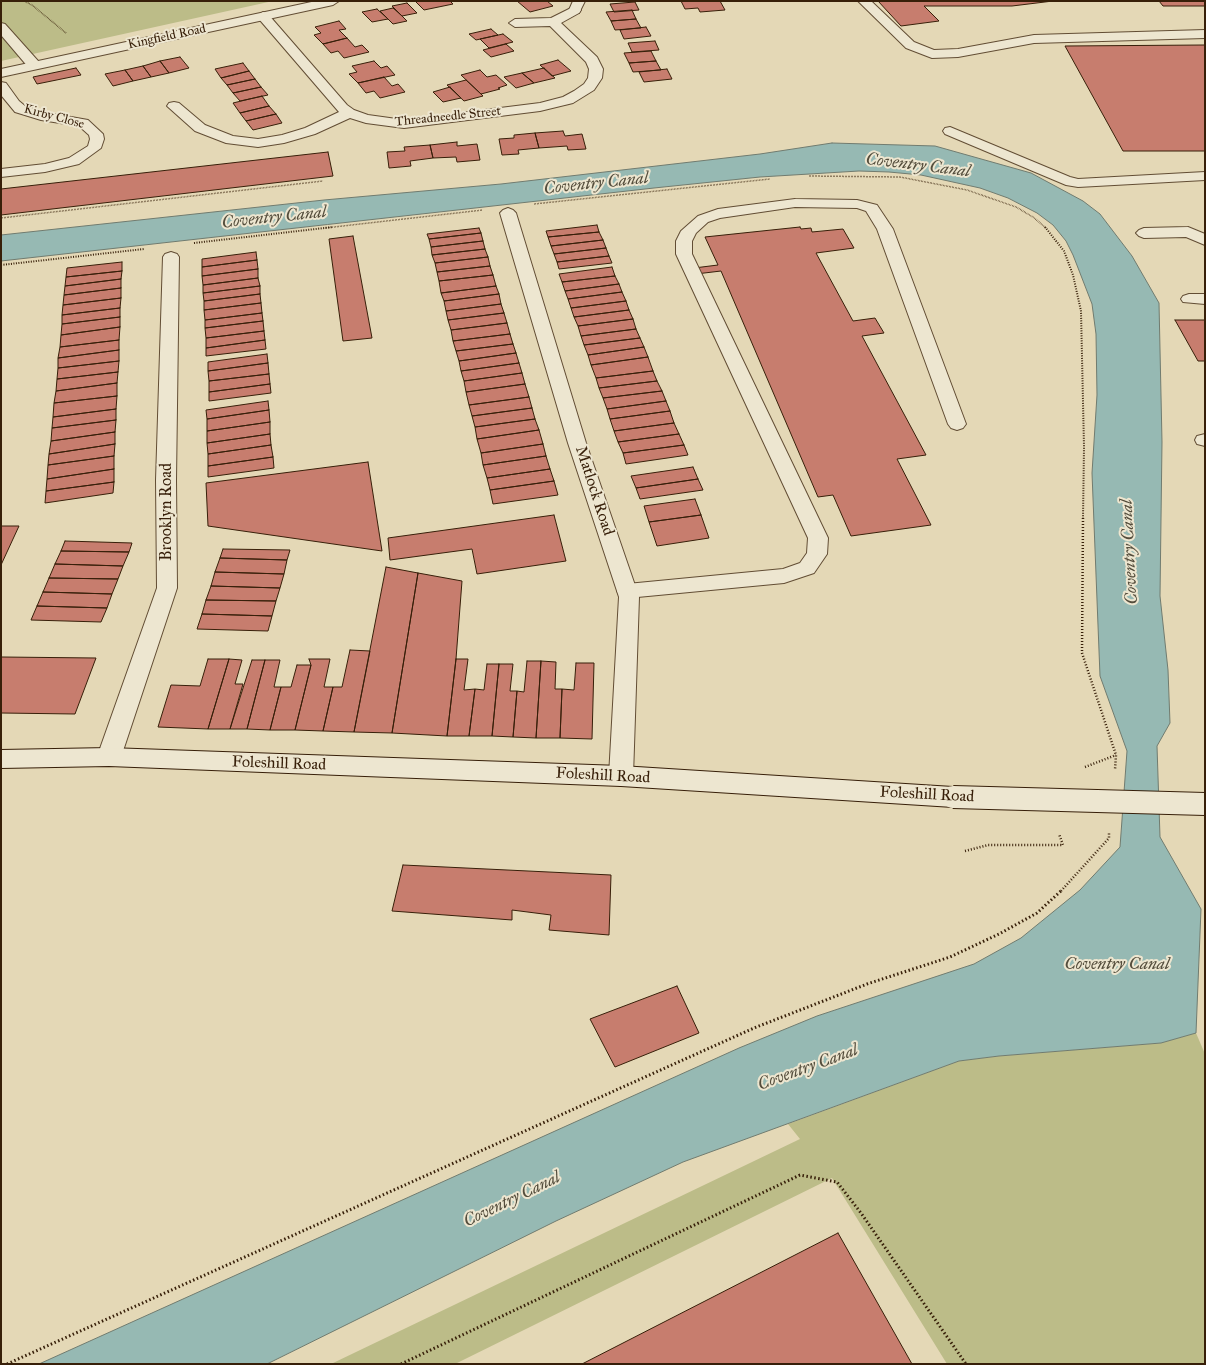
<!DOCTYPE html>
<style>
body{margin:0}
#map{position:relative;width:1206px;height:1365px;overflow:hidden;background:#e4d8b6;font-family:"IM FELL Great Primer",serif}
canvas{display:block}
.frame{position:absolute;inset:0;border:2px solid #371f09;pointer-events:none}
</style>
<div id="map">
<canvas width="1206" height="1365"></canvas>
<div class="frame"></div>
</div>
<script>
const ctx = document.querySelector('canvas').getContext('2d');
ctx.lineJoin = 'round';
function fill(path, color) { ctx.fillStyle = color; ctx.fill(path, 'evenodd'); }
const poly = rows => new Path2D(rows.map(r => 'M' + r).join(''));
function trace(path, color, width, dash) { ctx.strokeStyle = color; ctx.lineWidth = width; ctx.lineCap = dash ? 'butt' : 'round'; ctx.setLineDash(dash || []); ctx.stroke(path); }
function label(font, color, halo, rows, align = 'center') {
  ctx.font = font + ' "IM FELL Great Primer",serif'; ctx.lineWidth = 4; ctx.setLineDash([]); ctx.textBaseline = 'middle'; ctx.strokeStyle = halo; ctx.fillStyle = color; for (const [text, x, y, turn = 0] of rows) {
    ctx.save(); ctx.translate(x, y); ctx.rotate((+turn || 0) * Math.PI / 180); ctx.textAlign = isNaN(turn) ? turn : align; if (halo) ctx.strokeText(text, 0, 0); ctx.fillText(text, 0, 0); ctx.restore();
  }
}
fill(poly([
 [1,1,273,1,1,61],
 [1196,1033,1205,1054,1205,1364,947,1364,832,1178,455,1364,331,1364,800,1139,788,1124,959,1061,999,1056,1161,1043]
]), '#bcbc88');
const water = poly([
 [832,143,935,146,1031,173,1083,201,1100,214,1132,256,1159,303,1162,442,1160,596,1168,670,1170,723,1157,746,1160,837,1201,909,1196,1033,1161,1043,999,1056,959,1061,683,1162,556,1221,267,1364,39,1364,739,1048,817,1016,974,964,1021,938,1080,890,1120,847,1127,751,1100,676,1092,473,1097,395,1096,334,1092,304,1073,255,1066,241,1053,225,1037,213,1008,198,980,188,921,175,889,172,859,171,760,177,654,188,1,261,1,235,324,200,501,184,760,154,832,143]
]);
fill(water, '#96b9b3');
trace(water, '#707b6f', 1);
const building = poly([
 [415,1,450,1,453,4,424,10,415,1],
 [517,1,547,1,553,6,530,12,517,1],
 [681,1,720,1,725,10,700,12,698,8,685,9,681,1],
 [878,1,1053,1,1012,6,924,6,939,21,901,26,878,1],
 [1159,1,1205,1,1205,6,1163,6,1159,1],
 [635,2,639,10,614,12,610,4,635,2],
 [407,3,417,13,402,16,392,6,407,3],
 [393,8,402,16,407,21,393,24,380,11,393,8],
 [377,9,388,19,372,22,362,12,377,9],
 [632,10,636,19,611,21,606,12,632,10],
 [636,19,641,28,615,30,611,21,636,19],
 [339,21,346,29,339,30,347,38,323,44,314,35,321,33,315,27,339,21],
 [646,27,651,36,624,39,620,30,646,27],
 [491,29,498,35,476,40,469,34,491,29],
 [503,34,513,42,489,48,480,39,503,34],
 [347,38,355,47,362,45,369,52,344,58,338,51,331,53,323,44,347,38],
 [655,41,659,50,632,52,628,43,655,41],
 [506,44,514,51,491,57,483,50,506,44],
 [1205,45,1205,151,1123,151,1065,46,1205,45],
 [651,51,656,61,629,63,624,53,651,51],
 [180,57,189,68,169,73,160,61,180,57],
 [558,60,571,71,552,76,540,65,558,60],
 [160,61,169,73,151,77,143,66,160,61],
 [374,61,381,68,387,66,395,75,358,83,349,74,357,72,352,66,374,61],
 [656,61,661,70,633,72,629,63,656,61],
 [243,63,249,71,221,78,215,69,243,63],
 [143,66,151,77,133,81,125,70,143,66],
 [76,68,81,75,37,84,33,77,76,68],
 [544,68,555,78,534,83,522,73,544,68],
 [667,69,672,79,644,82,639,72,667,69],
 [125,70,133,81,113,86,105,74,125,70],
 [480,70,487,77,496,75,507,85,498,88,500,89,481,94,461,75,480,70],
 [249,71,255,79,227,85,221,78,249,71],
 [522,73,534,83,516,88,504,77,522,73],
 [384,77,392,86,398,84,405,92,380,98,374,91,366,93,358,83,384,77],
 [255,79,261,87,233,93,227,85,255,79],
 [466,80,481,94,483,96,464,101,447,85,466,80],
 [261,87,268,95,240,101,233,93,261,87],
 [450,87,461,98,443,102,433,92,450,87],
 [262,96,269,106,240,113,233,103,262,96],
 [269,106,276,114,246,121,240,113,269,106],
 [276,114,282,123,253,130,246,121,276,114],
 [563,131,565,136,582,134,586,149,568,150,567,146,539,148,535,133,563,131],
 [535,133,539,148,518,150,519,154,502,155,499,139,514,138,514,135,535,133],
 [457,142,457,146,477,144,480,160,457,162,456,157,433,158,430,145,457,142],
 [430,145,433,158,410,161,411,166,389,168,387,152,405,151,404,147,430,145],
 [328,152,333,176,1,215,1,189,328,152],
 [597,225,599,232,548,237,546,231,597,225],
 [800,227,801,229,811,228,812,232,843,229,854,248,816,253,853,321,875,318,884,333,862,336,926,455,897,459,931,525,851,536,833,495,818,497,721,271,696,274,694,268,718,265,705,237,800,227],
 [479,228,481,233,429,239,427,234,479,228],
 [599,232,603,240,551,246,548,237,599,232],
 [481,233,483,241,431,247,429,239,481,233],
 [353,236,372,338,343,341,329,239,353,236],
 [603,240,606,248,554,254,551,246,603,240],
 [483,241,485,249,432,255,431,247,483,241],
 [606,248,609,256,557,262,554,254,606,248],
 [485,249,488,257,435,263,432,255,485,249],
 [256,252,257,260,202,267,202,259,256,252],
 [609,256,612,263,559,269,557,262,609,256],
 [488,257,490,266,437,272,435,263,488,257],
 [257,260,258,269,202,276,202,267,257,260],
 [122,262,122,271,66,277,67,268,122,262],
 [490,266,493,275,439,281,437,272,490,266],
 [612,267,615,276,562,282,559,274,612,267],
 [258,269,258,278,203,285,202,276,258,269],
 [122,271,121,279,65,286,66,277,122,271],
 [493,275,496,286,441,293,439,281,493,275],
 [615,276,619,284,565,291,562,282,615,276],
 [258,278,260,286,203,293,203,285,258,278],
 [121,279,121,288,64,295,65,286,121,279],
 [619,284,622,292,568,299,565,291,619,284],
 [260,286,260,294,204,301,203,293,260,286],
 [496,286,499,294,444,301,441,293,496,286],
 [121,288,121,298,63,305,64,295,121,288],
 [622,292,626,301,571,308,568,299,622,292],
 [260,294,261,303,204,310,204,301,260,294],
 [499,294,501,304,446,311,444,301,499,294],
 [121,298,120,308,62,315,63,305,121,298],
 [626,301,629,310,574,317,571,308,626,301],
 [261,303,262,313,205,320,204,310,261,303],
 [501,304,504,313,448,320,446,311,501,304],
 [120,308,120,317,62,324,62,315,120,308],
 [629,310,633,319,578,326,574,317,629,310],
 [262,313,263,321,205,328,205,320,262,313],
 [504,313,507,323,451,330,448,320,504,313],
 [120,317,120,327,61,335,62,324,120,317],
 [633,319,636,329,581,336,578,326,633,319],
 [1175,320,1205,320,1205,361,1198,361,1175,320],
 [263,321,264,331,206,338,205,328,263,321],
 [507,323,510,334,453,341,451,330,507,323],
 [120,327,119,340,60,347,61,335,120,327],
 [636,329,640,338,584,345,581,336,636,329],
 [264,331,265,340,206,348,206,338,264,331],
 [510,334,513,344,456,351,453,341,510,334],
 [640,338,644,347,588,355,584,345,640,338],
 [119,340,119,350,58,358,60,347,119,340],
 [265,340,266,349,206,356,206,348,265,340],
 [513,344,516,353,459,361,456,351,513,344],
 [644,347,648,357,591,365,588,355,644,347],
 [119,350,119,361,58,368,58,358,119,350],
 [516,353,519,363,461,371,459,361,516,353],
 [267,354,268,363,208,371,208,362,267,354],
 [648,357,653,371,596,378,591,365,648,357],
 [119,361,118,372,57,379,58,368,119,361],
 [268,363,269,374,209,381,208,371,268,363],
 [519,363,522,373,464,381,461,371,519,363],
 [653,371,657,381,599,388,596,378,653,371],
 [118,372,117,383,56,391,57,379,118,372],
 [522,373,525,384,466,392,464,381,522,373],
 [269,374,270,384,209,392,209,381,269,374],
 [657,381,662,391,603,398,599,388,657,381],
 [117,383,117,396,54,403,56,391,117,383],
 [270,384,271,393,209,401,209,392,270,384],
 [525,384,529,397,469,405,466,392,525,384],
 [662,391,666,401,607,409,603,398,662,391],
 [117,396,116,409,53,417,54,403,117,396],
 [529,397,532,408,472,416,469,405,529,397],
 [268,401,269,410,207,419,206,410,268,401],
 [666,401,670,411,610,419,607,409,666,401],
 [532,408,535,419,475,427,472,416,532,408],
 [116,409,116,420,52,428,53,417,116,409],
 [269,410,270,422,207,431,207,419,269,410],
 [670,411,674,423,614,431,610,419,670,411],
 [535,419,539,430,477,439,475,427,535,419],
 [116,420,115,432,51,441,52,428,116,420],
 [270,422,270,434,207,443,207,431,270,422],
 [674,423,679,434,618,442,614,431,674,423],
 [539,430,543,444,481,453,477,439,539,430],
 [115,432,115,444,49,454,51,441,115,432],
 [270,434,271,445,208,454,207,443,270,434],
 [679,434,684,445,623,453,618,442,679,434],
 [115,444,114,456,48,465,49,454,115,444],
 [543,444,546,456,483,465,481,453,543,444],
 [271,445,273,457,208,466,208,454,271,445],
 [684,445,688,455,626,464,623,453,684,445],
 [114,456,114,469,47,479,48,465,114,456],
 [546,456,550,469,487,478,483,465,546,456],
 [273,457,274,468,208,477,208,466,273,457],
 [368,462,382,551,208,526,206,483,368,462],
 [693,467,698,479,636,488,631,476,693,467],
 [114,469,114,482,46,491,47,479,114,469],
 [550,469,554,481,490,490,487,478,550,469],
 [698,479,703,490,640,499,636,488,698,479],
 [554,481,558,495,493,504,490,490,554,481],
 [114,482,113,493,45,503,46,491,114,482],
 [695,499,701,515,649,522,644,506,695,499],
 [554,515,566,561,477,574,472,549,390,560,388,538,554,515],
 [701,515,709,538,657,546,649,522,701,515],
 [1,526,19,526,1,565,1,526],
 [65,541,132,543,129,552,61,551,65,541],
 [223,549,290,550,287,560,220,558,223,549],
 [61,551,129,552,123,566,55,564,61,551],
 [220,558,287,560,284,574,215,572,220,558],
 [55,564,123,566,118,579,49,578,55,564],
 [386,567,418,573,392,733,354,732,386,567],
 [215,572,284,574,280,588,211,586,215,572],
 [418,573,462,581,456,659,447,736,392,733,418,573],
 [49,578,118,579,112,594,43,592,49,578],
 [211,586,280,588,276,601,206,600,211,586],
 [43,592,112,594,107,608,37,606,43,592],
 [206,600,276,601,272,616,202,614,206,600],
 [37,606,107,608,101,622,31,620,37,606],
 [202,614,272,616,268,631,197,629,202,614],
 [350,650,370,651,354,732,323,731,333,687,342,687,350,650],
 [1,657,96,658,75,714,1,713,1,657],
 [208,659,229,659,208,729,158,727,171,685,200,686,208,659],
 [229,659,242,660,235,684,243,684,230,729,208,729,229,659],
 [309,659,330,659,324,687,333,687,323,731,295,730,311,665,309,659],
 [456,659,468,659,464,690,475,689,469,736,447,736,456,659],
 [252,660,265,660,247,729,230,729,252,660],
 [265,660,280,660,274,687,281,687,270,730,247,729,265,660],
 [527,661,541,661,536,738,513,737,517,691,524,692,527,661],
 [541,661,556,662,555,689,562,689,560,738,536,738,541,661],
 [576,663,594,663,592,739,560,738,562,689,574,690,576,663],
 [487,664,499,664,492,736,469,736,475,689,484,690,487,664],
 [499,664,513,664,510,691,517,691,513,737,492,736,499,664],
 [297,665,311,665,295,730,270,730,281,687,291,687,297,665],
 [403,865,611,875,609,935,549,930,551,915,512,910,512,920,392,911,403,865],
 [677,986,699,1033,615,1067,590,1019,677,986],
 [838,1233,912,1364,582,1364,838,1233]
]);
fill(building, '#c77d6e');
trace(building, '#371f09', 1);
const service = poly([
 [573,1,585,1,579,13,571,13,569,10,573,1],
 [858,1,871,1,914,42,934,50,958,49,1034,35,1205,30,1205,38,1034,43,958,57,932,58,906,48,858,1],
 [1,23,5,24,39,62,40,65,39,68,29,68,1,35,1,23],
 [950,127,1070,177,1078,179,1205,172,1205,180,1078,187,1066,185,945,134,943,131,945,128,950,127],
 [795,199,857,200,877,205,893,229,966,424,963,428,957,430,951,428,948,424,877,229,866,211,857,208,795,207,720,218,708,222,696,233,692,241,692,254,828,538,827,554,814,573,784,583,627,598,620,596,617,591,620,586,627,584,783,569,800,563,807,553,808,538,676,254,676,241,681,231,698,216,718,209,795,199],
 [1188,227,1205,234,1205,245,1186,237,1144,238,1139,236,1136,233,1139,230,1144,228,1188,227],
 [1189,294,1205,294,1205,304,1183,302,1181,299,1183,296,1189,294],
 [1205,434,1205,446,1197,444,1195,440,1197,436,1205,434]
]);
const minor = poly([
 [575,6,579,7,581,10,579,13,561,23,597,57,603,69,602,78,594,90,573,103,540,111,404,128,366,123,350,118,315,134,284,143,258,147,226,143,195,131,167,106,169,103,174,102,179,103,205,125,233,136,258,139,282,135,305,128,339,112,259,19,257,16,263,12,267,13,347,105,354,110,368,115,404,120,540,103,563,97,574,91,584,84,588,78,589,69,586,62,550,26,515,27,509,23,515,19,551,18,575,6],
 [1,82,6,83,19,101,25,106,43,112,88,120,103,134,104,139,101,148,79,164,45,172,1,177,1,169,45,164,69,158,88,146,90,139,89,135,79,126,41,120,15,112,1,95,1,82],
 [508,208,513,210,516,213,586,443,639,597,633,776,629,783,621,786,613,783,609,776,619,597,568,443,500,213,503,210,508,208],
 [171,252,177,254,179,257,176,480,177,588,121,757,117,764,109,766,101,764,97,757,157,588,156,480,163,257,165,254,171,252]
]);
const tertiary = poly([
 [316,1,339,1,333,5,1,77,1,69,316,1]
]);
const secondary = poly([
 [109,748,621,766,953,787,961,790,965,797,961,804,953,807,621,786,109,766,1,768,1,750,109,748]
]);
trace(service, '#624d34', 2);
trace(minor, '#624d34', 2);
trace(tertiary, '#624d34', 2);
trace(secondary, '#371f09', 2);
trace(poly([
 [24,1,32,5,66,33],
 [809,176,900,177,967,190,1016,207,1033,217,1046,228],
 [534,204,770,179],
 [1,218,323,181],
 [325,228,483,210]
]), '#371f09', 1.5, [0.5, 1]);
trace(poly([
 [1045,227,1064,251,1073,275,1081,311,1084,447,1083,519],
 [194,243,333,227],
 [1,265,144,249]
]), '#371f09', 2, [1, 1.5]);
trace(poly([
 [1083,518,1082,653,1116,755,1115,770],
 [1085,767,1116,755],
 [965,851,988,845,1063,845,1059,834],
 [1061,891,1109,838,1109,833]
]), '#371f09', 2.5, [1, 2]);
trace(poly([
 [7,1364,754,1028,867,984,950,957,999,934,1037,913,1062,890],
 [401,1364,800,1175,837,1182,861,1213,966,1364]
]), '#371f09', 3, [1.5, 2.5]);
fill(service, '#ede6d0');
fill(minor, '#ede6d0');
fill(tertiary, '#ede6d0');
fill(secondary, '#ede6d0');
const secondaryBridge = poly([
 [953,797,1205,804]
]);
trace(secondaryBridge, '#371f09', 24, []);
trace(secondaryBridge, '#ede6d0', 22);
label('13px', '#371f09', '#ede6d0', [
 ["Kingfield Road",167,37,-12],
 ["Kirby Close",54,117,15],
 ["Threadneedle Street",448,117,-6]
]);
label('16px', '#371f09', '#ede6d0', [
 ["Matlock Road",594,491,72],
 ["Brooklyn Road",167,512,-90],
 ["Foleshill Road",279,764,2],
 ["Foleshill Road",603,776,3],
 ["Foleshill Road",927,795,3]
]);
label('italic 17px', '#544d3c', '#ede6d0', [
 ["Coventry Canal",918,166,7],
 ["Coventry Canal",596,184,-6],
 ["Coventry Canal",274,218,-6],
 ["Coventry Canal",1130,552,-93],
 ["Coventry Canal",1117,965],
 ["Coventry Canal",808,1068,-20],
 ["Coventry Canal",512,1200,-26]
]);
</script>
